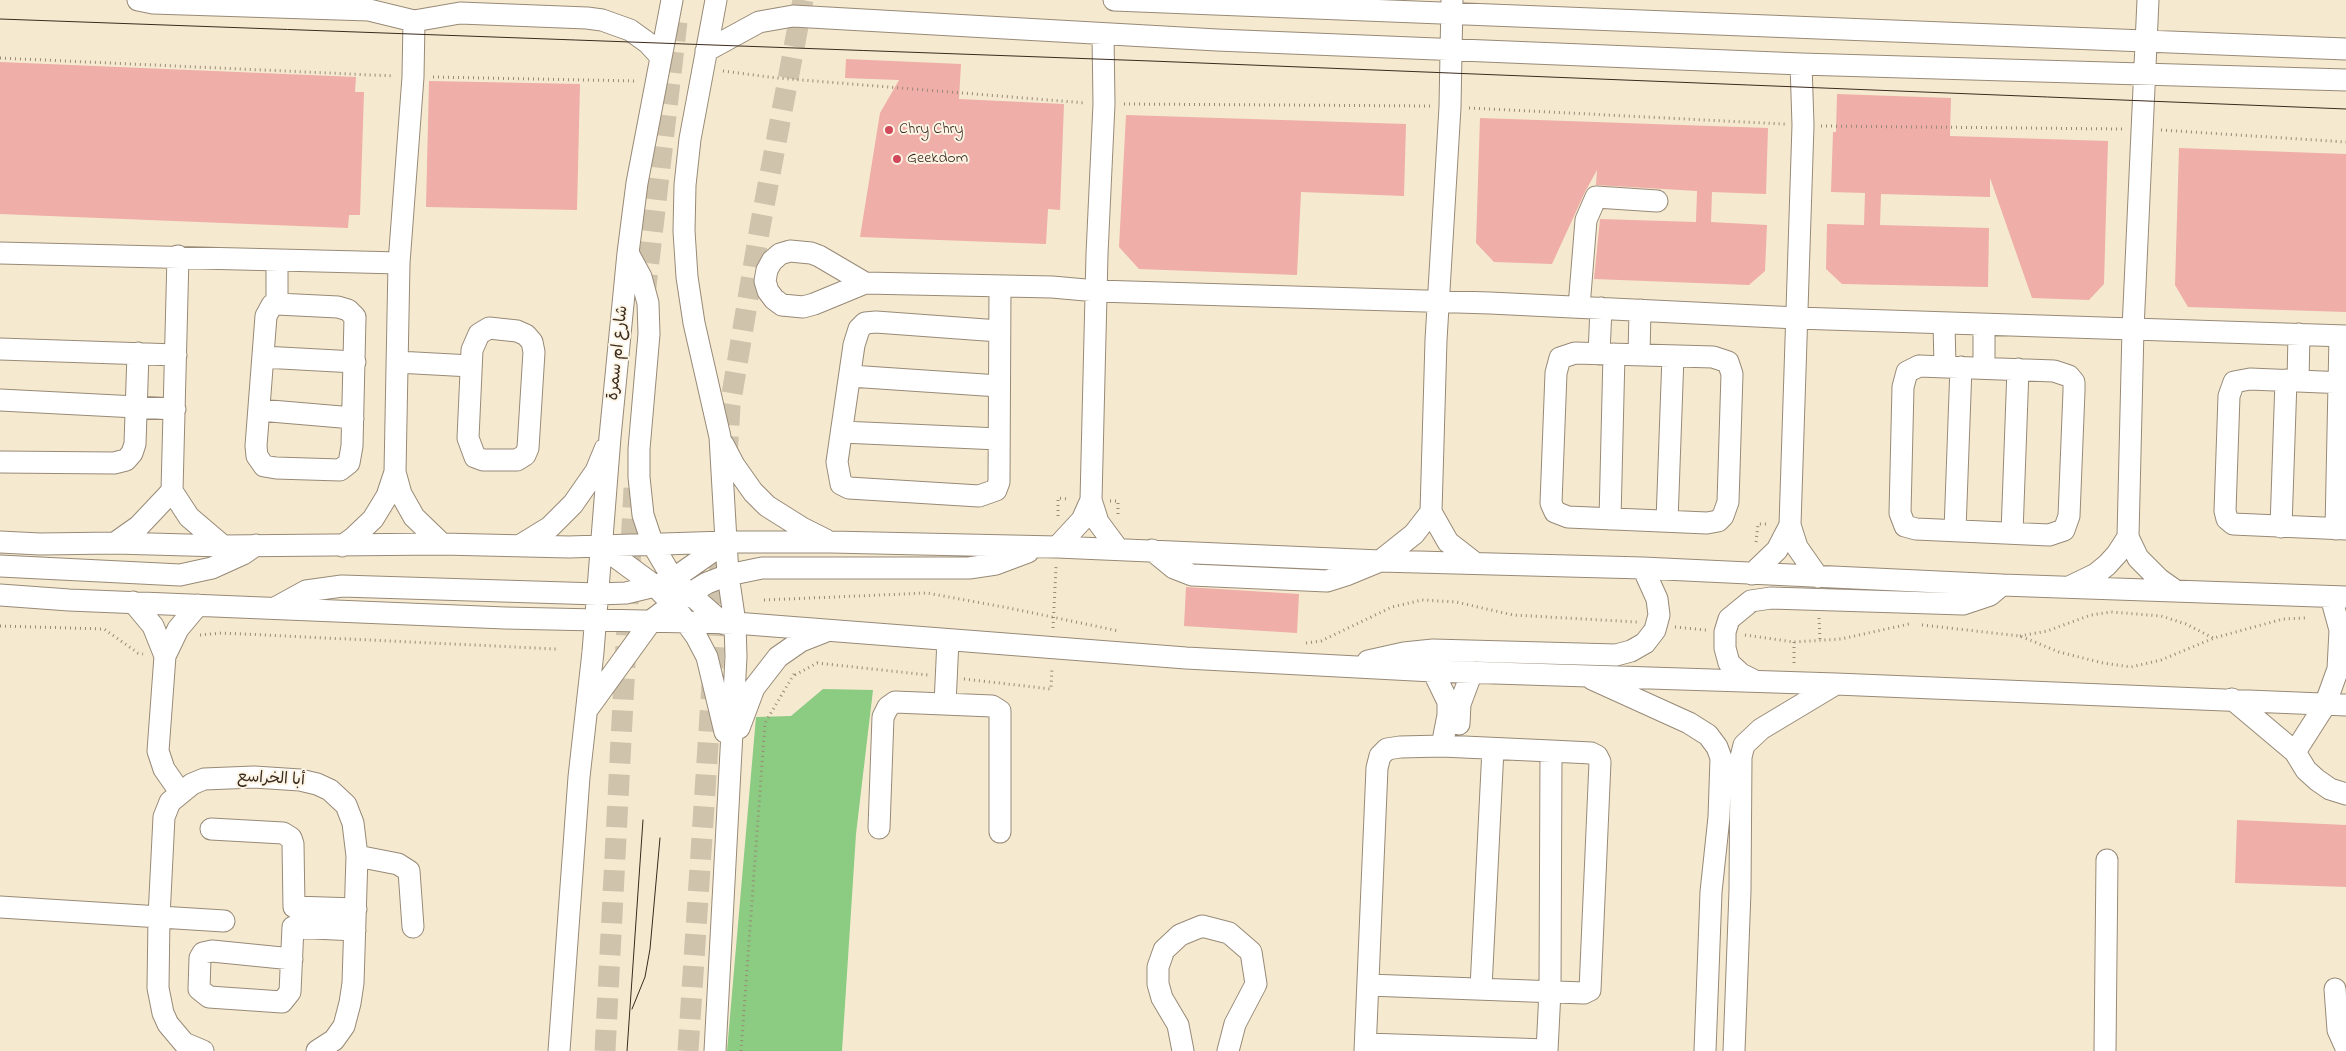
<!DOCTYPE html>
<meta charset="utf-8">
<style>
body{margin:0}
canvas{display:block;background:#f5e9d0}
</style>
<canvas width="2346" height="1051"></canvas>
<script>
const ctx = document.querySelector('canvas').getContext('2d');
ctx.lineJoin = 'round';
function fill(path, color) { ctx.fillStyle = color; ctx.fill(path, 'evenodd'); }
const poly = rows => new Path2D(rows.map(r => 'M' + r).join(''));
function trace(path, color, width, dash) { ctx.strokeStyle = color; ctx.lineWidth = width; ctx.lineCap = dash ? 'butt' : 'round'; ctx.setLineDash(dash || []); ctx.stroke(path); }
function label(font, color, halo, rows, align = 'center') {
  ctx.font = font + ' "Indie Flower","Playpen Sans Arabic",sans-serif'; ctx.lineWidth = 4; ctx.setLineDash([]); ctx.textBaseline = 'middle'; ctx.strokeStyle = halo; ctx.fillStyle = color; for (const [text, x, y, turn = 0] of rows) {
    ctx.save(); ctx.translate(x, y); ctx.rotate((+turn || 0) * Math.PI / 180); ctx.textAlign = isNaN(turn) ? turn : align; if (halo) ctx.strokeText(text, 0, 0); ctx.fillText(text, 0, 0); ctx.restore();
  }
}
fill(poly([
 [823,689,873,690,856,834,842,1051,727,1051,756,717,791,716]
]), '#8bcb82');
fill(poly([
 [846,59,961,64,959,99,1064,104,1060,210,1048,209,1046,244,860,237,880,113,899,80,845,78],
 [0,62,356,77,355,92,364,92,360,215,349,215,348,228,0,214],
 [429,81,580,84,577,210,426,207],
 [1837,94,1951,98,1950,136,2108,141,2104,284,2089,300,2032,298,1990,178,1990,197,1881,194,1880,225,1989,228,1988,287,1842,284,1826,269,1827,224,1864,225,1865,193,1831,192,1833,132,1836,132],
 [1126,115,1406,124,1404,196,1301,192,1297,275,1139,269,1119,247],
 [1480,118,1768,128,1766,194,1712,192,1711,222,1767,225,1765,271,1749,285,1594,279,1600,219,1696,222,1697,191,1596,185,1597,170,1585,192,1552,264,1494,262,1476,243],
 [2179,148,2346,154,2346,312,2188,307,2175,285],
 [1186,587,1299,594,1297,633,1184,626],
 [2237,820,2346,825,2346,887,2235,883]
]), '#efaea7');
trace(poly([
 [645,295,677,22],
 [727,457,730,406,760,227,803,0],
 [605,1051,634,488],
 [688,1051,720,562]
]), '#d0c3ac', 21, [21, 11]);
const minor = poly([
 [138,0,153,3,369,10,414,21,460,13,587,18,602,20,630,30,648,43,661,57],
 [1114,0,2346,49],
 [1452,0,1450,107,1436,340,1431,512,1448,542,1475,563],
 [2148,0,2133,329,2128,537,2138,558,2159,579,2176,591],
 [414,21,413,77,399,263,395,472,401,494,414,517,442,544],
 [1103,35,1104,104,1097,254,1091,500,1098,522,1118,549],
 [706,51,759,22,793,16,1217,40,1801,64,2346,80],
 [1801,64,1803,125,1790,525,1797,547,1818,577],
 [790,251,811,253,819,256,865,283,814,304,803,307,782,305,774,299,768,291,765,281,767,270,772,261,780,254,790,251],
 [0,253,399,263],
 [628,253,641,277,648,303,649,334,639,449,639,477,643,515,653,545,673,579,724,624],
 [178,256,172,491,189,517,223,546],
 [865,283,1052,287,1097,291,1490,303,1797,318,2346,336],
 [277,304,338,307,348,310,355,317,352,446,349,463,340,470,276,468,264,466,257,456,256,446,266,316,272,305,277,304],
 [277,304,277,260],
 [1579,307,1586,220,1596,197,1657,201],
 [1944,323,1945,366],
 [1984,325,1984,368],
 [489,328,517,331,526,335,532,342,534,352,528,448,525,455,517,460,483,460,475,457,468,438,472,350,479,334,489,328],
 [999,331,876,322,865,323,859,329,854,345,837,462,841,484,849,488,979,496,996,490,999,482,1000,287],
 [0,349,176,355],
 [1575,353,1713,357,1728,362,1732,374,1728,502,1723,516,1718,521,1707,523,1568,517,1555,512,1551,503,1556,373,1560,358,1575,353],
 [1599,354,1601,308],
 [1639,355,1640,310],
 [263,357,355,362],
 [397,362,471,366],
 [1919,366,2054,371,2069,376,2074,382,2074,391,2069,516,2064,530,2049,535,1916,529,1905,526,1900,513,1903,387,1907,372,1919,366],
 [850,376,999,386],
 [2298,381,2299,334],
 [2346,383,2250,379,2234,382,2229,396,2225,511,2227,519,2233,524,2346,529],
 [0,400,175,409],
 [259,410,353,418],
 [842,432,999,439],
 [723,444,734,465,753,492,767,506,802,528,826,540],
 [0,462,114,463,126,460,132,453,135,444,138,353],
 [1610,519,1614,354],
 [1667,521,1673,356],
 [2281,527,2286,380],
 [2336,529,2340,336],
 [1955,530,1961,367],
 [2012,533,2018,369],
 [0,542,40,544,115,543,223,546,442,544,569,547,726,542,831,542,1057,547,1380,561,1643,568,2002,585,2346,597],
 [115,543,139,526,172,491],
 [342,546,353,538,373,519,387,496,395,472],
 [519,546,550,527,573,504,596,471,605,449],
 [602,547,655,586,673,604,696,636,707,657,725,732],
 [1057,547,1082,520,1091,500],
 [1152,550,1174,568,1192,575,1327,581,1346,575,1380,561,1414,534,1431,512],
 [0,566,180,575,212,568,243,554,256,545],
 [1752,574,1777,550,1790,525],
 [2071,586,2096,574,2107,565,2117,554,2128,537],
 [0,595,69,600,505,618,735,623,1186,658,1433,671,1836,684,2346,705],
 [133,602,153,626,165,656],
 [275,608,306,591,342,586,598,594,626,593,655,586,673,579,726,542],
 [1368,661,1404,653,1433,650,1616,655,1631,651,1645,643,1655,630,1659,615,1657,599,1643,568],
 [1433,671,1448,702,1448,715,1442,746],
 [1592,679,1689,723,1708,735,1717,747,1721,758,1719,817,1711,892,1705,1051],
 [1755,681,1741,674,1729,663,1725,648,1725,632,1729,619,1751,601,1771,598,1963,604,1990,595,2002,585],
 [2232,699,2295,752,2306,770,2317,780,2330,789,2346,794],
 [945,704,948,640],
 [589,707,652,620,673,604,707,583,728,575,762,568,969,568,996,564,1028,552],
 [1459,724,1460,704,1472,672],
 [739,728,754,688,778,657,801,641,824,632],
 [2295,752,2325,705,2338,669,2340,630,2331,597],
 [180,792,164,769,158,751,165,656,178,629,198,605],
 [879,828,883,717,888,707,895,702,992,706,1000,711,1000,832],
 [211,829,283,833,291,838,293,844,294,907,356,909],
 [357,856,398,864,409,871,413,927],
 [0,907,224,921],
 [292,959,212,951,203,953,200,958,199,989,209,997,282,1002,290,992,293,927,355,930],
 [1368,985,1584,993,1590,990,1600,762,1597,756,1591,753,1551,751],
 [1481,988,1493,749],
 [2335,989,2338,1030,2346,1048],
 [1366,1044,1547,1050],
 [203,1051,184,1043,168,1024,163,1013,158,988,159,917,164,817,170,802,192,784,204,779,254,777,300,780,317,784,330,790,346,805,353,823,357,856,353,983,350,1003,344,1026,334,1040,317,1051],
 [559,1051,579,777,593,652,610,437,628,253,637,183,672,0],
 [715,1051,736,657,735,623,728,575,720,437,694,323,687,277,684,231,685,185,690,139,716,0],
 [1183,1051,1178,1025,1162,998,1158,984,1158,967,1164,950,1180,935,1202,926,1229,933,1251,952,1256,984,1235,1024,1228,1051],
 [1365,1051,1377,768,1380,756,1387,749,1400,747,1442,746,1551,751,1550,991,1547,1051],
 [1734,1051,1740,891,1741,757,1744,745,1761,729,1836,684],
 [2105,1051,2107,860]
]);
trace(minor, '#988a77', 23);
trace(poly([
 [0,58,394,76],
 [723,71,777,78,1086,103],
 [433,77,636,81],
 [1124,104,1430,106],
 [1469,108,1785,124],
 [1821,126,2122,129],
 [2161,130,2346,142],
 [1110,501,1118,501,1118,515],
 [1058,516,1058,498,1069,499],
 [1756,542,1758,524,1768,524],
 [764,600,927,593,1009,608,1119,631],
 [1819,618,1820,640],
 [1922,625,2020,636,2059,652,2103,663,2131,667,2161,660,2214,638,2283,619,2305,618],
 [0,626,104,629,138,653,143,654],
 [1675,627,1706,630],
 [1053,628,1056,567],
 [200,635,222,633,557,649],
 [1745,635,1794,642,1841,639,1909,624],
 [2020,636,2047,631,2091,615,2111,612,2161,616,2186,624,2213,638],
 [1794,642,1794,664],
 [1306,643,1321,641,1392,607,1422,600,1456,602,1513,615,1637,622],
 [795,675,817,663,928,675],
 [964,679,1051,689,1052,667],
 [741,1051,765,723,794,674]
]), '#988a77', 3, [1, 4]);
trace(minor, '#fff', 21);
trace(poly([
 [0,19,1151,61,2346,109],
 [632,1009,645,977,650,949,660,838],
 [627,1051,643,820]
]), '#3b2a1e', 1);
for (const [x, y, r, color] of [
 [889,130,5,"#d1495b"],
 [897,159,5,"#d1495b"]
]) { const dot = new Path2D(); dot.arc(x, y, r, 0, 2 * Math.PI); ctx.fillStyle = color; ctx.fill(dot); trace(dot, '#fcf5e5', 2); }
label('16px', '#3b2a1e', '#fcf5e5', [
 ["Chry Chry",899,130],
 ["Geekdom",907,159]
], 'left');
label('16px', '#3b2a1e', '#fcf5e5', [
 ["شارع ام سمرة",619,353,-84],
 ["أبا الخراسع",271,780,3]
]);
</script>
